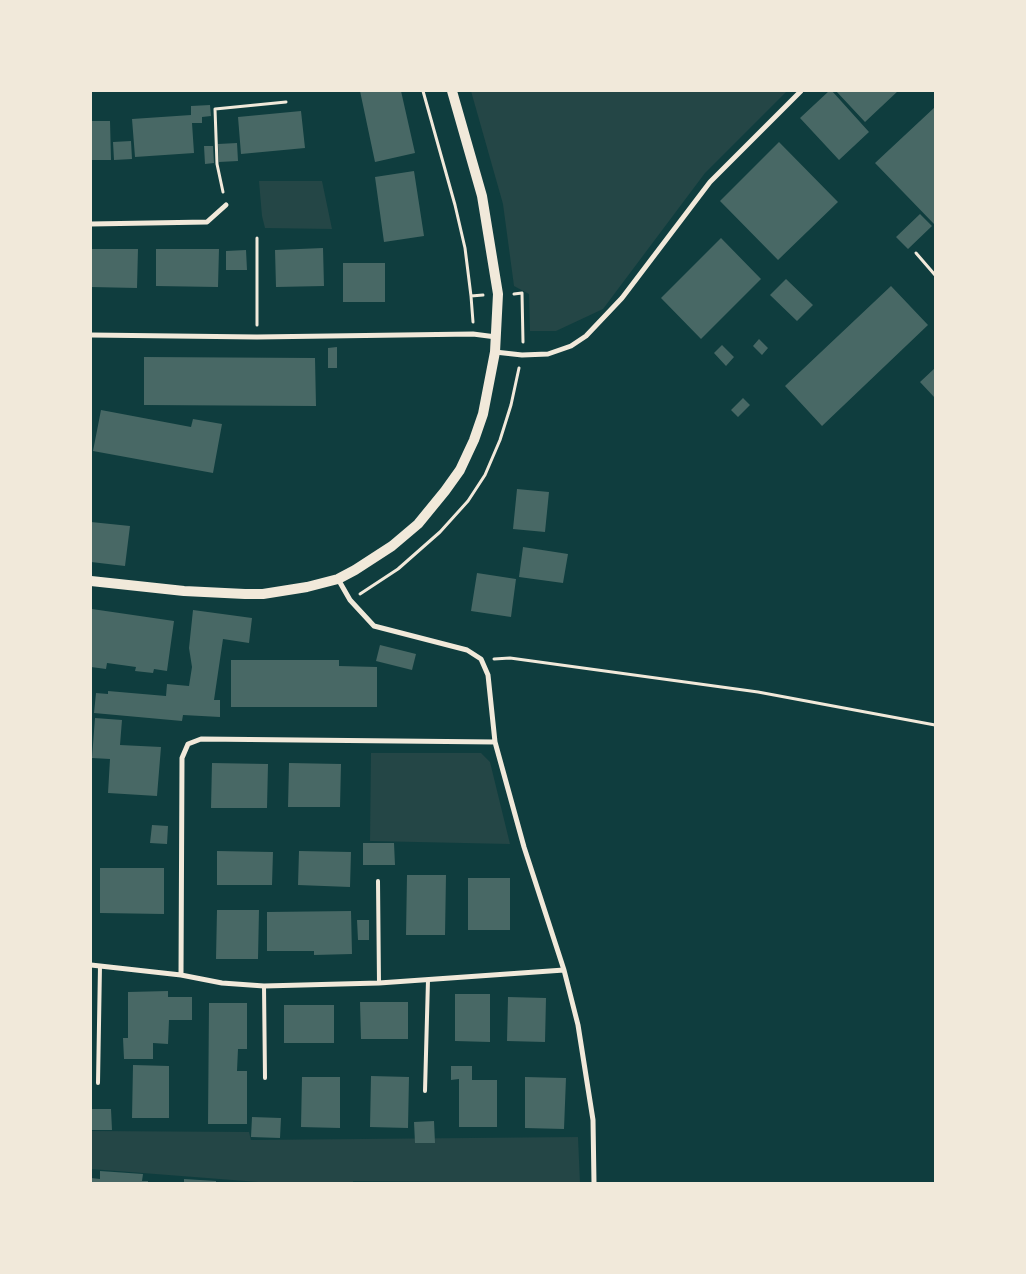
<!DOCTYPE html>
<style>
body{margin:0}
#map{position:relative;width:1026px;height:1274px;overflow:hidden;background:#0f3d3e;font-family:"DM Sans",sans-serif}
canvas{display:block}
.frame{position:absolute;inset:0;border:92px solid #f1e9da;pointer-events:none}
</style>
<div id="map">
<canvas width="1026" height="1274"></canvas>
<div class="frame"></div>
</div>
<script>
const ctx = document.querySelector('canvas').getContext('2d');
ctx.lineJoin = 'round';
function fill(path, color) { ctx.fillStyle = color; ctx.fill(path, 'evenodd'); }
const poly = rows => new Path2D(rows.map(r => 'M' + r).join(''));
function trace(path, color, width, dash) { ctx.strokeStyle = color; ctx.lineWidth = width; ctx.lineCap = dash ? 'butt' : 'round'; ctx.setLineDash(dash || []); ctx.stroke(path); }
fill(poly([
 [471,91,787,91,705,173,603,309,556,331,530,331,529,294,514,286,503,204],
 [259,181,322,181,332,229,265,228,262,216],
 [371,753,481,753,490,762,510,844,370,841],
 [91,1131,249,1132,251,1140,578,1137,580,1183,353,1181,353,1183,271,1183,91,1169]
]), '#244646');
fill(poly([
 [360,91,401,91,415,153,375,162],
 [829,91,832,91,869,132,839,160,800,118],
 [836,91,898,91,865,122],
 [210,105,211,116,202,117,202,123,192,123,194,153,135,157,132,119,191,115,191,106],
 [935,107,935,223,934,224,875,163],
 [301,111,305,148,241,154,238,117],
 [91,121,110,121,111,160,91,160],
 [131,141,132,159,114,160,113,142],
 [779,142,838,202,778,260,720,201],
 [237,143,238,161,219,162,218,144],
 [204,146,213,146,214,163,205,164],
 [414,171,424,236,384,242,375,177],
 [920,214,932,226,908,249,896,237],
 [721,238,761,279,701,339,661,298],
 [323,248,324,286,276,287,275,250],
 [91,249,138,249,137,288,91,287],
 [156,249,219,249,218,287,156,286],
 [246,250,247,270,226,270,226,251],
 [343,263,385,263,385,302,343,302],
 [786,279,813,305,797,321,770,295],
 [891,286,928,325,822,426,785,386],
 [759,339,768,348,762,355,753,346],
 [722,345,734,357,726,366,714,353],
 [337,347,337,368,328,368,328,348],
 [144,357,315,358,316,406,144,405],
 [935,368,935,398,920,382],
 [743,398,750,405,738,417,731,410],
 [101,410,191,427,193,419,222,424,213,473,93,451],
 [517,489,549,492,545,532,513,529],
 [91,522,130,526,125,566,91,562],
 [523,547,568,554,563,583,519,577],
 [477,573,516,579,511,617,471,611],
 [92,609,174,621,167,671,154,669,153,673,135,671,136,667,107,663,106,669,91,667],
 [193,610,252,618,249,643,223,639,214,700,220,700,220,717,183,715,182,721,94,713,96,693,108,694,108,691,166,696,167,684,189,686,192,667,189,648],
 [380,645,416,654,412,670,376,661],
 [231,660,339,660,339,666,377,667,377,707,231,707],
 [95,718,122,720,120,745,161,747,157,796,108,793,110,759,92,758],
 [212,763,268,764,267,808,211,808],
 [289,763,341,764,340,807,288,807],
 [152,825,168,826,167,844,150,843],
 [363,843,394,843,395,865,363,865],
 [217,851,273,852,272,885,217,885],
 [299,851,351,852,350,887,298,885],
 [100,868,164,868,164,914,100,913],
 [407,875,446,875,445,935,406,935],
 [468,878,510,878,510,930,468,930],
 [217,910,259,910,258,959,216,959],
 [351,911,352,954,314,955,314,951,267,951,267,912],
 [357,920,369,920,369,940,358,940],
 [168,991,168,997,192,997,192,1020,169,1020,168,1044,153,1043,153,1059,124,1059,123,1038,128,1038,128,992],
 [455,994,490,994,490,1042,455,1041],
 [508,997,546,998,545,1042,507,1041],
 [360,1002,408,1002,408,1039,361,1039],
 [209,1003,247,1003,247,1049,238,1049,237,1071,247,1071,247,1124,208,1124],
 [284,1005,334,1005,334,1043,284,1043],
 [133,1065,169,1066,169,1118,132,1118],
 [451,1066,472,1066,472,1080,497,1080,497,1127,459,1127,459,1079,451,1080],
 [371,1076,409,1077,408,1128,370,1127],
 [302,1077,340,1077,340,1128,301,1127],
 [525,1077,566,1078,564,1129,525,1128],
 [91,1109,111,1109,112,1130,91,1130],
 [252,1117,281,1118,280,1138,251,1137],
 [434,1121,435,1143,415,1143,414,1122],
 [100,1171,143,1174,142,1181,148,1181,148,1183,91,1183,91,1178,100,1179],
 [184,1179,216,1181,216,1183,184,1183]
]), '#486865');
trace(poly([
 [423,91,455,205,465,248,471,296,473,322],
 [223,192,217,164,215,109,286,102],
 [916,253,935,275],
 [514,294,522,293,523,342],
 [471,296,483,295],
 [257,325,257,238],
 [360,594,398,569,440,532,468,501,485,475,500,440,511,405,519,368],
 [494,659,510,658,758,692,935,725]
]), '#f1e9da', 3);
trace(poly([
 [378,881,379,983],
 [264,986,265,1078],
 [98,1083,100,966],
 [425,1091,428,980]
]), '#f1e9da', 4);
trace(poly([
 [91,224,207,222,226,205],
 [91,335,257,337,473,334,496,337],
 [495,352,522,355,548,354,571,346,586,336,622,298,710,182,801,91],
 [338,579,350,600,374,626,467,650,481,659,488,675,495,742,524,847,564,970,578,1025,593,1120,594,1183],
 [91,965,181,975,222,983,264,986,379,983,564,970],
 [181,975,182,758,188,744,201,739,495,742]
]), '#f1e9da', 5);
trace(poly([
 [91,581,184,591,245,594,263,594,307,587,338,579,355,570,392,546,418,524,445,491,460,470,474,440,483,414,495,352,498,294,482,196,452,91]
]), '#f1e9da', 10);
</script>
